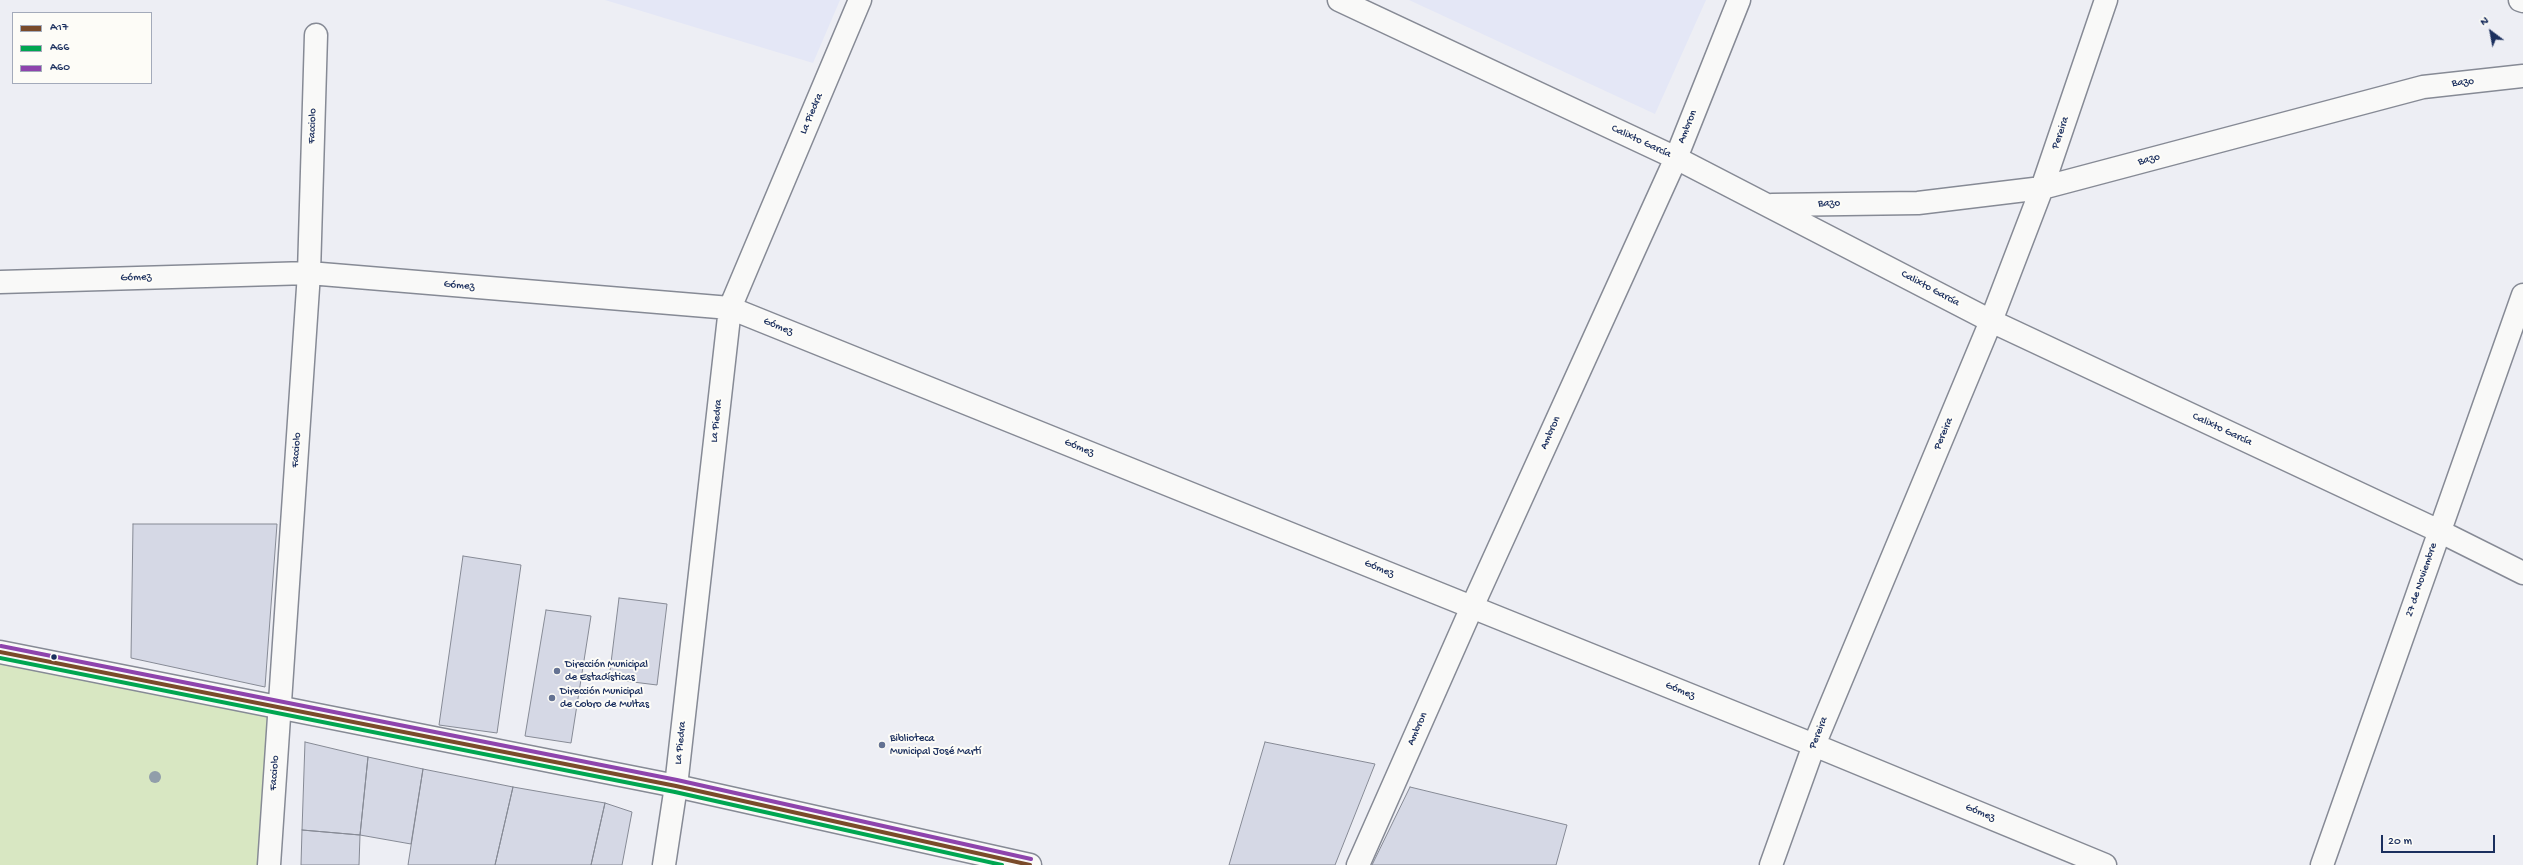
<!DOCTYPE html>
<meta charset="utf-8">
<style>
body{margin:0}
#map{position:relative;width:2523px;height:865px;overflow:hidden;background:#edeef4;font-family:"Gochi Hand",sans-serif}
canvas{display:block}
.legend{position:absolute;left:12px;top:12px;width:140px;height:72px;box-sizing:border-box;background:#fdfcf7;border:1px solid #a3aaba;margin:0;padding:5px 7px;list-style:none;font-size:12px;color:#1b2f5e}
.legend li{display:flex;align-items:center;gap:8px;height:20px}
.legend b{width:20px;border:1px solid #a3aaba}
.north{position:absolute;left:2471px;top:12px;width:40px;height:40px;-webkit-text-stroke:3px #fdfcf7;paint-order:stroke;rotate:328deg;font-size:11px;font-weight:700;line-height:16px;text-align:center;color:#1b2f5e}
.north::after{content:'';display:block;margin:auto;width:14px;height:18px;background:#1b2f5e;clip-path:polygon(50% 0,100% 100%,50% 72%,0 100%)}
.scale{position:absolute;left:2381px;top:835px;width:114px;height:18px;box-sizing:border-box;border:2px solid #1b2f5e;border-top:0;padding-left:5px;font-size:12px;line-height:14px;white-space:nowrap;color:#1b2f5e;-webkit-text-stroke:3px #fdfcf7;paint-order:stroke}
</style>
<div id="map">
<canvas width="2523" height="865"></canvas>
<ul class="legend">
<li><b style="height:5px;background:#7a4b2a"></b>A17</li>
<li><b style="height:5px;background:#00a651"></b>A66</li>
<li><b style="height:5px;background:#8e44ad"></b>A60</li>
</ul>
<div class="north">N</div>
<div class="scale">20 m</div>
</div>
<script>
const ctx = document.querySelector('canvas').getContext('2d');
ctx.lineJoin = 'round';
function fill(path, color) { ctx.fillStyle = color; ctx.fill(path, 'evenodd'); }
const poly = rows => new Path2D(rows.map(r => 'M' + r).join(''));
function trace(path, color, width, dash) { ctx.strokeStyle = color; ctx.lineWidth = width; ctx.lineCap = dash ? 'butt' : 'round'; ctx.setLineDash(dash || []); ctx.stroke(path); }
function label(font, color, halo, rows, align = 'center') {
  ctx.font = font + ' "Gochi Hand",sans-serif'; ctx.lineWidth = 4; ctx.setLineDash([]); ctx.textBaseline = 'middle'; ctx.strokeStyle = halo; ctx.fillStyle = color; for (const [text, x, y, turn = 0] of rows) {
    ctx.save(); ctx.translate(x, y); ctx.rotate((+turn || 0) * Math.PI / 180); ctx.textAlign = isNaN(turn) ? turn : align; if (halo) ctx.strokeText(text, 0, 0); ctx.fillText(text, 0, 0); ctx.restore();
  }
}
fill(poly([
 [605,0,840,0,813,63],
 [1409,0,1706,0,1655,114]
]), '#e4e7f6');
fill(poly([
 [0,652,280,708,269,865,0,865]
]), '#d8e7c2');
const building = poly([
 [133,524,277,524,265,687,131,658,133,524],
 [463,556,521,565,497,733,439,725,463,556],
 [619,598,667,604,657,685,609,679,619,598],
 [546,610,591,616,571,743,525,736,546,610],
 [305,742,368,757,360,835,302,830,305,742],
 [1265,742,1375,764,1335,865,1229,865,1265,742],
 [368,757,423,769,411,844,360,835,368,757],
 [423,769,513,787,495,865,408,865,423,769],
 [513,787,605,803,591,865,495,865,513,787],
 [1410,787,1567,825,1556,865,1372,865,1410,787],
 [605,803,632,812,622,865,591,865,605,803],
 [302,830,360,835,359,865,301,865,302,830]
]);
fill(building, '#d5d8e5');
trace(building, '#868a95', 1);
const minor = poly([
 [1339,0,1676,158,1991,321,2439,531,2523,573],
 [2520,0,2523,1],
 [1772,205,1918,203,2042,188,2423,87,2523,76],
 [0,282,309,273,730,308,1814,745,2105,865],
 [269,865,309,273,316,35],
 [664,865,676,786,730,308,860,0],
 [1358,865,1472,607,1676,158,1739,0],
 [1771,865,1814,745,1991,321,2042,188,2106,0],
 [2322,865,2523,295]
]);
const secondary = poly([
 [0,652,676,786,1030,865]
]);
trace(minor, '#868a95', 25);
trace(secondary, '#868a95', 25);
trace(minor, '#f9f9f8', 22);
trace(secondary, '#f9f9f8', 22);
trace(poly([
 [0,652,676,786,1030,865]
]), '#7a4b2a', 4);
trace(poly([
 [0,658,675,792,1002,865]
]), '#00a651', 4);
trace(poly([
 [1,646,677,780,1031,859]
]), '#8e44ad', 4);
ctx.fillStyle = '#919eaa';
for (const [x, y] of [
 [155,777]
]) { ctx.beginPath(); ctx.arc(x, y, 6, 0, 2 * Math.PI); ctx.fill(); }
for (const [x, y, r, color] of [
 [54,657,3.5,"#1b2f5e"],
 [557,671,4,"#647292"],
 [552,698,4,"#647292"],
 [882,745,4,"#647292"]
]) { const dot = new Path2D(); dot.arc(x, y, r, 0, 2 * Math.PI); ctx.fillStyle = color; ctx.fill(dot); trace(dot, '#fdfcf7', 1.5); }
label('11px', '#1b2f5e', '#fdfcf7', [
 ["Bazo",2463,83,-6],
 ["La Piedra",812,114,-67],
 ["Facciolo",313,126,-88],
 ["Ambron",1688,127,-68],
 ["Pereira",2061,133,-71],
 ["Calixto García",1641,142,25],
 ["Bazo",2149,160,-15],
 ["Bazo",1829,204,-1],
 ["Gómez",136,278,-2],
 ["Gómez",459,286,5],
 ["Calixto García",1930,289,28],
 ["Gómez",778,327,22],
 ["La Piedra",717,421,-84],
 ["Calixto García",2222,430,25],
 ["Ambron",1551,433,-66],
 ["Pereira",1944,434,-67],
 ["Gómez",1079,448,22],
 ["Facciolo",297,450,-86],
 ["Gómez",1379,569,22],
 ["27 de Noviembre",2422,580,-71],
 ["Gómez",1680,691,22],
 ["Ambron",1418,729,-66],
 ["Pereira",1819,733,-68],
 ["La Piedra",681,743,-84],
 ["Facciolo",275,773,-86],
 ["Gómez",1980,813,22]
]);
label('11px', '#1b2f5e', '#fdfcf7', [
 ["Dirección Municipal",565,665],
 ["de Estadísticas",565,678],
 ["Dirección Municipal",560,692],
 ["de Cobro de Multas",560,705],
 ["Biblioteca",890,739],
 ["Municipal José Martí",890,752]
], 'left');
</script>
